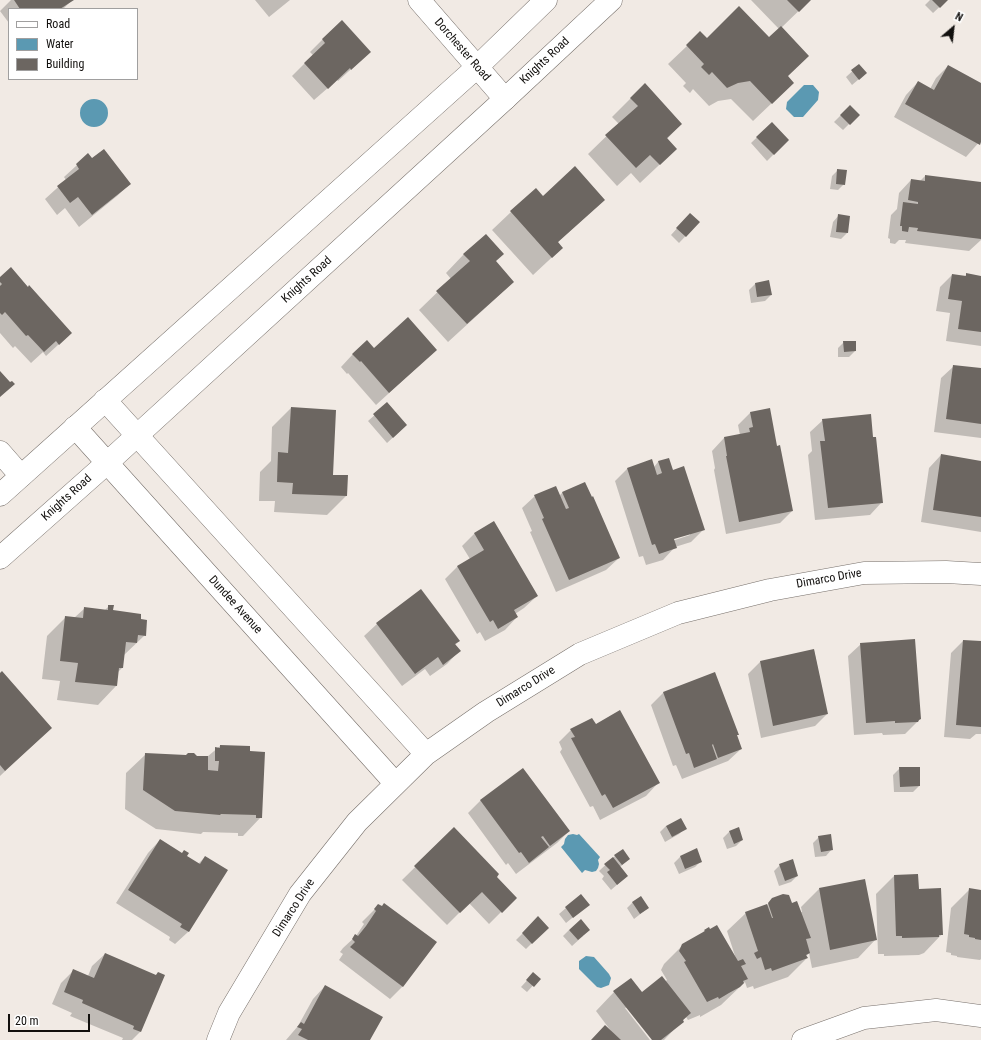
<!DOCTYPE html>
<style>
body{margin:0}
#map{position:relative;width:981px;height:1040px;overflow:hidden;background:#f1eae4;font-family:"Roboto Condensed",sans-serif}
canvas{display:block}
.legend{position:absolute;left:8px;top:8px;width:130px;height:72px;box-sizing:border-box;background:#fff;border:1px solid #a09f9f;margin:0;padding:5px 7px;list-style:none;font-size:12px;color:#12100e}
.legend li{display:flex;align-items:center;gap:8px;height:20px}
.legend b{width:20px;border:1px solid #a09f9f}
.north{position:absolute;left:933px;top:8px;width:40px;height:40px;-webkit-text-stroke:3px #fff;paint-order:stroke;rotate:28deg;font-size:11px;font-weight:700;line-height:16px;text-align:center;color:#12100e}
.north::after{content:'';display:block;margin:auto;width:14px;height:18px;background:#12100e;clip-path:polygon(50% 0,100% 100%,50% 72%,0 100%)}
.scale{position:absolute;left:8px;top:1014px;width:82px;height:18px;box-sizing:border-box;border:2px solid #12100e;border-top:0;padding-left:5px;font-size:12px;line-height:14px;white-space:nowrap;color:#12100e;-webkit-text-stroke:3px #fff;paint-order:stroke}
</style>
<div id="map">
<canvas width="981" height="1040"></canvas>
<ul class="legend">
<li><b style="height:5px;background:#fff"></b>Road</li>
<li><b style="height:11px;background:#5b99b2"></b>Water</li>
<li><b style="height:11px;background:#6c6661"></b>Building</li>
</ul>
<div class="north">N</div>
<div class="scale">20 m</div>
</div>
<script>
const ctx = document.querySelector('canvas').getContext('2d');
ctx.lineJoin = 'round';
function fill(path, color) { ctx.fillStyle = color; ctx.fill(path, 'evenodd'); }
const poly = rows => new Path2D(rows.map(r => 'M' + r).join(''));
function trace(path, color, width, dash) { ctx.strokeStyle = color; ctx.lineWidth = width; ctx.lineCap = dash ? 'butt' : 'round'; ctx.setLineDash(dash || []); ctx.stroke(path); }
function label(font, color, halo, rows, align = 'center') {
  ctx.font = font + ' "Roboto Condensed",sans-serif'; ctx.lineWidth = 3; ctx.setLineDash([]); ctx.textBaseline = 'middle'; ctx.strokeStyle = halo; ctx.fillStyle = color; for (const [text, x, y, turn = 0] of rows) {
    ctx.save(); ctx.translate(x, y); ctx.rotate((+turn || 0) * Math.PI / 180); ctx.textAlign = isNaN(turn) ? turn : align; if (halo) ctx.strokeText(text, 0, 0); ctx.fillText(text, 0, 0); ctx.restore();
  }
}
fill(poly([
 [804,85,813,85,819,92,818,100,803,117,794,117,786,109,787,102],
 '80 113a14 14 0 1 1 28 0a14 14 0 1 1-28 0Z',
 [573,834,577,835,579,834,600,857,598,860,599,864,598,868,596,871,592,872,585,870,582,873,561,847,564,844,565,839,568,835],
 [586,956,594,957,609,974,611,978,609,985,601,988,597,987,579,969,579,961]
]), '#5b99b2');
fill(poly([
 [11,0,72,0,63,9,9,9,9,23,0,11],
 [255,0,290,0,269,17],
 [751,0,810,0,781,28,786,77,774,101,753,121,731,99,718,101,709,106,693,89,690,93,683,86,686,83,668,64,687,46,707,39,769,38,779,29],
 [930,0,947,0,933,13,925,5],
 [323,39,370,52,338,81,337,80,314,100,292,76,313,55,310,52],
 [859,65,859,79,852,85,846,77],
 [948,66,981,84,981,140,966,157,894,117,906,95,918,82,930,89,936,78],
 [631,98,681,124,667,139,676,149,657,167,640,183,631,173,617,186,588,154,619,124,612,117],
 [850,106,858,115,843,130,834,122],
 [772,123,788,140,767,161,751,143],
 [88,155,92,159,130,184,117,196,79,227,65,208,57,215,45,199,66,180,64,177],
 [838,170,844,184,838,190,830,189,832,176],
 [925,176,981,183,981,240,969,251,905,243,906,240,899,240,895,244,890,243,890,239,888,238,891,215,897,209,899,193,911,180,920,181],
 [543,197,604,200,557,243,562,248,533,275,492,230,511,212],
 [690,214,699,222,679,243,671,235],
 [839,215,847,233,841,239,830,237,833,222],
 [464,254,495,261,513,282,494,300,448,342,419,310,451,279,446,273],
 [952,275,964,277,966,275,981,277,981,346,946,341,950,313,936,311,940,287],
 [0,278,71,333,46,356,43,352,31,363,15,346,13,348,0,333],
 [768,281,771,295,765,301,751,303,749,290,755,284],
 [844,342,855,351,849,357,838,357,838,348],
 [374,349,436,350,376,405,348,373,347,374,341,367,353,354],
 [954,366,981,370,981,438,934,432,941,378],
 [387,404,400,431,387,443,368,421],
 [291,408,332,476,347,476,346,496,327,515,274,512,275,501,259,501,260,472,271,461,272,427],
 [769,409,777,448,792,511,780,523,726,534,714,470,715,468,712,451,724,438,740,435,738,425,750,413],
 [823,420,873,438,882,502,870,515,815,520,808,455,812,451,810,432],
 [941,455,981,462,981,532,921,522,929,468],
 [668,459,672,471,704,529,691,542,675,547,663,560,646,565,643,556,639,557,615,481,627,469,654,467,658,462],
 [690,533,690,535,669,542,669,540],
 [584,484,619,558,606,570,556,592,530,532,532,531,522,508,535,496,559,496,562,493],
 [475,533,537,596,524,608,515,614,517,617,505,630,485,641,480,632,477,634,445,579,457,567,470,559,462,546],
 [109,606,112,611,140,619,145,635,124,655,122,668,118,672,116,686,98,705,57,700,60,681,42,679,47,636,65,618,74,618,85,608,104,611],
 [377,624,459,641,455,645,459,651,447,664,430,676,425,669,402,686,364,636],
 [963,641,981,642,981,734,976,734,970,739,944,737,951,653],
 [861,644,920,719,905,734,883,735,882,733,854,735,848,656],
 [814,650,827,714,815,726,761,738,748,674,760,662],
 [0,674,51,728,0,776],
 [715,674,741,749,728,761,682,779,676,765,673,766,651,705,663,693],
 [595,725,658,783,646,796,600,820,593,806,590,807,560,752,562,749,559,742,571,730],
 [220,746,261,817,243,836,238,836,238,833,203,832,201,834,156,829,125,809,126,773,145,755,207,757],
 [900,768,919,786,913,792,894,792,893,775],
 [481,800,569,831,557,843,516,874,508,863,506,865,468,813],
 [666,826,685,828,679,834,665,842,660,832],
 [454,829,495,877,503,910,489,924,469,903,447,925,402,880],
 [729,832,742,840,736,846,727,849,723,838],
 [819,837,832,849,826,856,815,857,813,843],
 [160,840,198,864,205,857,226,870,188,932,175,944,169,940,170,937,116,903,148,853],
 [615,856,629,859,620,867,627,876,611,890,602,879,604,876,599,871],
 [680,857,701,861,695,867,679,874,674,863],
 [780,865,797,876,791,882,779,886,774,871],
 [894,876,918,890,942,934,924,953,919,955,884,956,884,954,878,954,876,894],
 [819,889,876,939,858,958,812,968,809,953,806,956,807,958,788,977,754,989,753,986,747,988,745,982,721,1005,700,1017,700,1015,688,1020,686,1017,664,1040,653,1040,627,1007,625,1008,650,1040,592,1040,611,1031,596,1011,614,992,642,994,665,982,667,980,661,970,664,964,683,945,701,935,705,930,736,959,727,931,746,913,766,906,773,899,791,904,800,912,802,912,801,907],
 [970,889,981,891,981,959,980,960,957,957,957,956,951,955,951,953,946,952,951,908],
 [581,895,588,905,566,923,559,914],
 [633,902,648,908,634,919,627,908],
 [379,905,403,986,390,999,339,960,343,954,340,952,343,948,356,936,364,924,362,922],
 [538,918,547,928,526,949,516,940],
 [569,930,583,936,572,946,563,936],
 [105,954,155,976,158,973,164,976,140,1032,132,1040,122,1040,123,1038,70,1016,72,1013,52,1004,61,983,74,970,88,976,92,966],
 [533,974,539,979,527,992,521,987],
 [325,986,369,1040,286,1040,298,1026,313,999]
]), '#0003');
fill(poly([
 [14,0,74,0,60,9,20,9],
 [787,0,811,0,799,12],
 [932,0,948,0,940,8],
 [739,6,769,37,781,26,809,56,788,76,794,83,772,104,750,81,738,83,727,88,712,72,709,75,701,67,704,64,686,45,700,31,707,38],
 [342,20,371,52,351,70,350,68,328,89,304,63,325,43,322,39],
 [859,64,867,73,859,80,851,70],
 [948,65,981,83,981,142,980,145,905,104,918,81,934,90],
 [645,83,682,124,667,138,677,149,660,165,650,155,636,168,605,135,638,106,630,98],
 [850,105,860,115,850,125,840,115],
 [772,122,789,140,774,155,756,137],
 [104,149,131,184,92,215,78,197,70,203,57,186,79,169,76,164,88,153,92,158],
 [575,166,605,200,558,242,563,248,552,258,510,211,536,188,543,196],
 [837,169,847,170,845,185,836,184],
 [925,175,981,182,981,239,917,231,918,228,909,227,908,232,902,231,902,226,900,226,903,202,918,204,918,202,908,200,911,179,925,181],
 [690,213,700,222,686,237,676,228],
 [838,214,850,216,848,233,836,232],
 [486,234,504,254,496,261,514,282,467,324,436,291,470,261,463,254],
 [11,267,28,287,29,285,72,333,59,345,56,341,44,352,28,335,26,336,5,312,2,315,0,313,0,286,2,284,0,282,0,277],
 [966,273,981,276,981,332,958,329,962,301,948,299,952,274,966,276],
 [769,280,772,295,757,297,755,283],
 [408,317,437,350,389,393,361,361,360,362,352,354,367,340,374,348],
 [843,341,856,341,856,351,844,352],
 [953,365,981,368,981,424,946,419],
 [0,371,10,382,12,381,15,384,0,397],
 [387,402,407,425,393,438,373,414],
 [291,407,336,410,333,475,348,475,347,496,292,494,293,483,277,482,278,452,288,453],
 [770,408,777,446,780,445,793,511,739,522,726,456,727,456,724,437,750,432,749,428,753,427,750,412],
 [871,414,873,437,876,437,883,503,828,508,820,441,825,441,822,419],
 [941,454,981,461,981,517,933,510],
 [669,458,673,470,684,466,705,530,674,539,677,548,659,554,655,544,652,545,627,468,652,459,657,475,662,473,658,461],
 [585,482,592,497,593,496,620,558,569,580,542,519,544,518,534,495,556,486,566,509,569,508,562,492],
 [494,521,538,596,514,610,518,617,498,629,493,620,490,622,457,566,484,550,474,533],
 [421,589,460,641,455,644,461,651,443,665,438,657,415,674,376,623],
 [108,605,114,605,113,610,141,614,141,619,147,620,146,636,138,635,137,643,126,642,123,668,119,668,117,686,75,682,78,663,60,661,65,616,83,618,84,607,108,610],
 [915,639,921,719,919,720,918,722,895,723,895,721,866,723,860,643],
 [963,640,981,641,981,727,956,725],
 [814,649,828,714,773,726,760,661],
 [2,671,52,728,5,771,0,765,0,673],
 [715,672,739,735,737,735,742,749,718,758,713,744,712,745,717,759,694,768,689,753,686,754,663,692],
 [620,710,660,783,613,808,605,794,602,796,571,738,575,737,570,729,592,718,596,724],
 [220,745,250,746,250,751,265,752,262,818,256,818,256,815,221,814,220,815,175,811,143,790,145,753,186,755,188,753,194,753,197,756,208,756,208,770,218,771,219,761,215,761,215,747,220,748],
 [899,767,920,767,920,786,900,787],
 [523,768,570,831,550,846,543,836,541,837,549,847,529,863,521,852,519,853,480,800],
 [681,818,687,829,672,837,666,826],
 [454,827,499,874,497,877,517,898,502,913,482,892,460,913,414,866],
 [739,827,743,840,734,844,729,831],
 [831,834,833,850,821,852,818,836],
 [160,839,182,853,184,850,189,853,187,856,200,864,205,856,228,870,189,932,180,927,182,924,128,890],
 [697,848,702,862,685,869,680,856],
 [623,849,630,859,622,865,614,855],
 [613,857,628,876,617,885,607,872,610,870,604,864],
 [793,859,798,876,785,881,779,864],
 [918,874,919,889,941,888,943,935,939,935,939,937,902,938,902,936,896,936,894,875],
 [865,879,877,940,830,950,819,888],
 [969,888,981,890,981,940,975,939,975,938,969,937,969,935,964,934],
 [581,894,590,905,573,918,565,907],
 [783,894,789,895,792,903,797,901,811,938,806,939,810,953,806,955,808,958,772,971,771,968,765,970,761,957,757,959,754,953,758,951,745,912,767,904,772,918,773,918,768,903,772,898],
 [641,896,649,908,640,914,632,902],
 [384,903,437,942,403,987,350,947,355,942,352,939,355,934,358,936,366,926,376,911,374,909,378,904,382,906],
 [538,916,549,928,532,944,522,933],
 [581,919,590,930,578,940,569,930],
 [717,925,738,961,743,959,746,964,741,966,748,979,743,981,744,983,740,987,729,993,719,999,718,997,707,1002,684,962,686,961,679,951,682,944,705,931,704,930,709,927,710,929],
 [105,953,156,975,158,972,165,975,141,1032,133,1029,134,1026,82,1003,83,1000,64,992,73,969,94,978],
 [533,972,541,979,534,987,526,980],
 [662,976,691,1013,683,1020,684,1022,661,1040,652,1040,613,991,631,978,642,992],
 [325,985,383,1017,370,1040,308,1040,298,1035,302,1029,297,1027,301,1022,304,1024],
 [605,1025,621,1040,591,1040]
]), '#6c6661');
const minor = poly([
 [419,0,505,99],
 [105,400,426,754],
 [75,427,395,783],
 [0,452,21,476],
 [218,1040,229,1013,300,894,357,822,426,754,486,712,580,654,678,613,770,590,864,573,946,572,981,574],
 [803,1040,864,1018,936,1010,981,1016]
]);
const major = poly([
 [0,495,476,68,546,0],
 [0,558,107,463,505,99,611,0]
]);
trace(minor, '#77706b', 23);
trace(major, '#77706b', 23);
trace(minor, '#fff', 22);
trace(major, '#fff', 22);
label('12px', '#12100e', '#fff', [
 ["Dorchester Road",462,50,49],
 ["Knights Road",545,61,-43],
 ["Knights Road",307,280,-42],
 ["Knights Road",67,498,-42],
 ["Dimarco Drive",829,579,-10],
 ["Dundee Avenue",235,605,48],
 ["Dimarco Drive",526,687,-32],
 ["Dimarco Drive",294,908,-57]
]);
</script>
